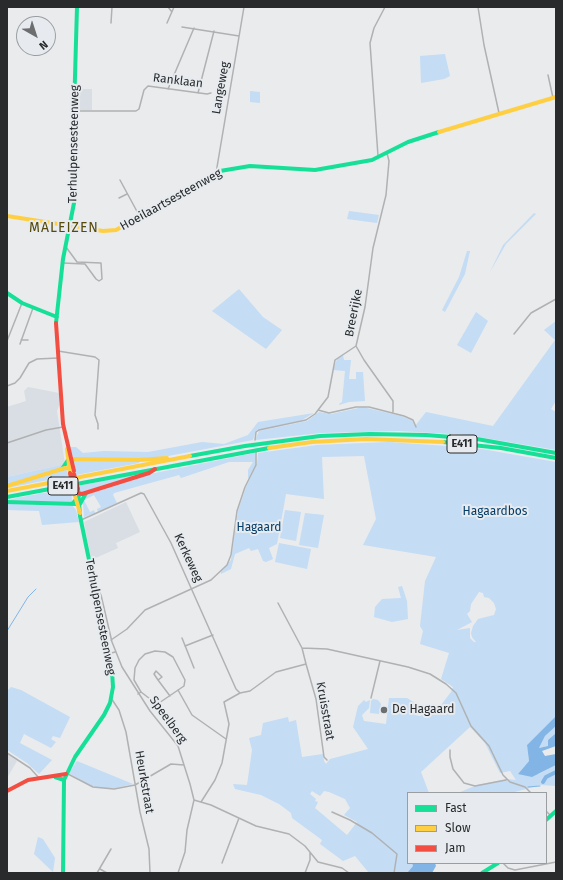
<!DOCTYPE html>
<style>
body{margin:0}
#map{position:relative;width:563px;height:880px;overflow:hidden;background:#e9ebed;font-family:"Fira Sans",sans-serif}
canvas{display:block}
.frame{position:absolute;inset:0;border:8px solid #282a2b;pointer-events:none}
.legend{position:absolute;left:407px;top:792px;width:140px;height:72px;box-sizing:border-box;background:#e7ebef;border:1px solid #9b9ea1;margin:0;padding:5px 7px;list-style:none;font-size:12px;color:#282a2b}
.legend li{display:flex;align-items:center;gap:8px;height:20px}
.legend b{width:20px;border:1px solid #9b9ea1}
.north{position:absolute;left:16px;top:16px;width:40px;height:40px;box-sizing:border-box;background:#e7ebef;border:1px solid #9b9ea1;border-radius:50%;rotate:141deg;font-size:11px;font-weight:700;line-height:16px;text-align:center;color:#282a2b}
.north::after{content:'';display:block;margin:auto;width:14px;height:18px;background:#6c6e6f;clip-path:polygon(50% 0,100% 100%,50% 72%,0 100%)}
</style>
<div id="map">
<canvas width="563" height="880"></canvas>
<div class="frame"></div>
<ul class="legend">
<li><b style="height:5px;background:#16e098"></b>Fast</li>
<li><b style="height:5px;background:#ffcf43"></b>Slow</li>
<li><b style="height:5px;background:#f24e42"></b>Jam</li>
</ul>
<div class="north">N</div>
</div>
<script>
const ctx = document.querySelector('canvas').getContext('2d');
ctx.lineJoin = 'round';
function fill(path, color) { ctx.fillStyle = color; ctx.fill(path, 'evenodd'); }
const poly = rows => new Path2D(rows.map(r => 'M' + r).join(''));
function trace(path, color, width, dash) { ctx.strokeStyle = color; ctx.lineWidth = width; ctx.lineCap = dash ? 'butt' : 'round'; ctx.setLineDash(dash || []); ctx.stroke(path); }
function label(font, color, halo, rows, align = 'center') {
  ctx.font = font + ' "Fira Sans",sans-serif'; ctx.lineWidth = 4; ctx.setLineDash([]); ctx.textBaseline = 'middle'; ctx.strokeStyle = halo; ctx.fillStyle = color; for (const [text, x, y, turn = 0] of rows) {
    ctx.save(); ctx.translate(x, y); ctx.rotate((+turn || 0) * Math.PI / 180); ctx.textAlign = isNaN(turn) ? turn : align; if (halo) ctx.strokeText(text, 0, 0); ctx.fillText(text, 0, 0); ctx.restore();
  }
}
fill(poly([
 [76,89,92,89,92,110,76,110],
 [28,387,59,393,59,405,57,411,65,464,7,477,7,407,26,401,24,391],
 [126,502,140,532,116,543,118,548,91,560,84,522],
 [7,754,17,761,7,778]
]), '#d8dee3');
fill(poly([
 [445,54,450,76,444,79,421,83,420,56],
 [250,91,260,92,260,103,250,102],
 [349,211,379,215,377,223,347,219],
 [534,213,536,214,506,244,490,272,503,245],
 [467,251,470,251,465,274,445,312,442,310,459,277],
 [239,289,263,317,282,330,266,349,212,311],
 [476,312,488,321,471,353,457,345],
 [556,321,556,401,551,409,556,412,556,450,467,435,399,431,321,433,255,440,259,431,307,421,319,412,331,414,363,407,401,416,413,421,415,426,426,412,493,426,555,340,544,330],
 [343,355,344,360,351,360,349,379,356,379,356,372,363,372,365,401,349,402,339,405,340,403,342,402,345,371,333,370,337,359],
 [314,413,302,420,256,431,253,440,163,457,150,459,76,458,73,457,69,447,76,447,83,453,104,451,148,452,202,442,224,444,248,435,258,422],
 [388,442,476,448,556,462,556,716,527,745,529,761,518,774,539,774,556,765,556,786,541,785,511,793,458,793,477,785,507,779,516,780,510,771,500,773,485,743,470,727,421,772,429,793,408,793,408,863,412,863,413,866,407,873,369,873,355,856,343,861,320,844,322,840,292,818,291,813,279,804,261,795,235,789,233,784,247,785,252,750,249,738,261,735,263,723,288,717,289,722,296,720,302,757,323,754,324,761,326,764,330,759,368,749,353,727,358,706,364,700,366,702,370,700,369,708,362,715,364,721,386,724,389,698,407,698,415,703,415,715,420,716,441,705,451,692,453,687,441,679,449,653,420,644,423,631,420,626,425,581,436,557,363,545,376,519,364,456,322,457,324,499,286,494,277,544,269,548,273,559,266,562,263,561,258,549,251,551,249,548,235,554,231,569,221,574,221,572,231,560,238,511,246,487,257,464,258,453,317,445],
 [479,592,483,593,484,597,489,598,494,603,496,609,494,615,478,619,473,626,471,633,472,637,476,642,474,642,470,638,470,628,457,630,472,622,467,614,470,611,471,604],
 [312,791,320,796,324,791,329,792,345,799,350,808,344,815,357,822,347,835,315,808,318,802,315,801,316,799,310,794],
 [255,453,256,465,248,479,248,470,253,462,229,462,181,478,179,475,114,493,113,495,117,503,98,512,97,509,101,507,94,495,84,500,90,512,94,510,95,513,84,517,83,503,85,495,150,474],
 [76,460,139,461,139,463,76,475,74,461],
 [65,464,63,467,7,485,7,477],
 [66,469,69,476,7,488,7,487],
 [133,475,134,477,80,493,78,486],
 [71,488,72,502,11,501,11,499],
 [7,503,72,505,76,510,79,522,42,525,39,511,7,510],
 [285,510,301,512,296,541,280,538],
 [305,513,324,515,318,548,299,545],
 [279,543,311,549,307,569,275,562],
 [402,586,407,601,408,619,392,622,374,617,375,607,382,599,401,598,398,587],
 [11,687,21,690,70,717,60,738,53,736,51,739,56,742,51,748,24,734,20,743,52,760,39,774,27,763,7,750,7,691],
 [373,699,378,700,381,704,379,714,370,713,371,701],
 [556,726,556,733,548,740,548,746,539,748,545,736],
 [77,761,133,784,116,788,100,788,91,786,69,773],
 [38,837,43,839,55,858,53,872,34,854]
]), '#c4dcf4');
fill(poly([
 [556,716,556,726,545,736,539,748,548,746,548,740,556,733,556,746,542,751,545,756,556,754,556,765,532,777,518,774,529,761,527,745],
 [412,863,435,863,436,866,432,873,407,873,413,866]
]), '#82b5e5');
trace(poly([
 [7,631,28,597,36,589],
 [528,787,540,786]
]), '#82b5e5', 1);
trace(poly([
 [543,782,546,777,556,772]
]), '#82b5e5', 4);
trace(poly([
 [168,7,172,12],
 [478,7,484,45,499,113],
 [111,23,112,7],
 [167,23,174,7],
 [182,27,239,36],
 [548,75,553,98],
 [168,89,194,28],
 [198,93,214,31],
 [74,111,136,111,139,109,144,90,148,86,207,94,211,93],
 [378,156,370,43,374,28,385,7],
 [216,173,244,7],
 [120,180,140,217],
 [119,198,127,194],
 [63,263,85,264,96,279,99,281,102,279,101,263,77,262,66,247],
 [514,334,531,313,556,299],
 [21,340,28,340],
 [7,341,22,303],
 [20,344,33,308],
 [356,346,364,360,393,401,393,412],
 [58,351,95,357,99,360,95,415,98,424,98,429],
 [7,386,15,383,20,378,29,363,37,359,58,358],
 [318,410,329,413,356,407,369,407,404,416,413,420,416,427],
 [255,440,256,432,259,430,306,420,315,414,328,397,335,360,356,346,365,307,373,248,386,195,389,161,387,153],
 [7,443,46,430,63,427],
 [81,520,141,493,144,494,171,543,236,689,240,693],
 [95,585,97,587,101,595,112,642,122,667,150,711,178,746,190,784,194,800,187,830,185,852,178,873],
 [182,638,194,668],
 [111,640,127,629,145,610,211,580,227,565,231,555,237,511,245,487,256,465,256,452],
 [185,646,213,635],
 [302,648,327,649,408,667,430,674,446,684,456,693,471,726,489,746,503,775,510,782,525,787,531,793],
 [108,654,115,652],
 [306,664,316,699,324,757,327,760],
 [158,680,162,677,156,671,154,674,158,680,170,696],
 [178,690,192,715,226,739],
 [138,694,141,692,154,702,159,703,184,686,185,680,173,657,165,652,155,651,145,654,139,660,135,668,134,680,141,692],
 [111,698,119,710,126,732,140,812,149,849,150,873],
 [371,698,380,661],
 [450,750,450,757,453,769,464,783,475,786,506,780],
 [7,753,30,768,39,778],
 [68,774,93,787,114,789,135,785,171,764,184,765],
 [194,800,211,805,256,826,289,834,305,846,318,862,342,868,349,873],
 [201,802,215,780,222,763,229,724,224,702,240,693,250,691,276,672,306,664,302,648,278,603],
 [546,811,550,815],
 [332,812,350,820,372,833,397,854,394,873],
 [222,863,239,818],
 [503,863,508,868,515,870,556,862],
 [100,869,107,873],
 [97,873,111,849],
 [305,873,310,860,310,853]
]), '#b0b1b2', 1.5);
trace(poly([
 [128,223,220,171,250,166,315,170,372,160,408,142,439,132],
 [7,293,22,303,57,317],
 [56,323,63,259,74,203,76,159,74,111,77,7],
 [443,442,501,448,556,458],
 [190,456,245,446,320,436,370,434,426,435,477,439,556,453],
 [62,469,68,460],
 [7,497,269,448],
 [7,502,76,504],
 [73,503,79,496],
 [80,504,86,493],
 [55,777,64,780],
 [546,820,556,811],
 [63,873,64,780,75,757,104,715,110,703,113,687,112,671,80,516,78,489],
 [482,873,498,863]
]), '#16e098', 4);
trace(poly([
 [439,132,556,97],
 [7,216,103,231,116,230,128,223],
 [269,448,312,442,366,439,443,442],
 [67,449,70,473],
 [69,465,74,459,139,460,167,458],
 [7,486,65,468,71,469,74,474],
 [73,489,80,513],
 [7,491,190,456]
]), '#ffcf43', 4);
trace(poly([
 [56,323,63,424,74,471],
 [73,488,77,493,82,494,149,473,155,469],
 [7,791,28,780,66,774]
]), '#f24e42', 4);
trace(poly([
 [70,473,73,488],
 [74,474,78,489]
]), '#f24e42', 4);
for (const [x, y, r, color] of [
 [384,710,4,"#6c6e6f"]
]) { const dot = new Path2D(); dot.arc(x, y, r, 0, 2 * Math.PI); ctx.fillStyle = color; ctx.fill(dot); trace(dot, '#e7ebef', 1.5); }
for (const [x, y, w] of [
 [462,444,30],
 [63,486,30]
]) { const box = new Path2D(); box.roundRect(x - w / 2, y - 9, w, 18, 3); ctx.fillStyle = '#e7ebef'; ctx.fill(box); trace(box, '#282a2b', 1); }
label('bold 11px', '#282a2b', null, [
 ["E411",462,444],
 ["E411",63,486]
]);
label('12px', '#282a2b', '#e7ebef', [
 ["Ranklaan",178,81,7],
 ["Langeweg",221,88,-80],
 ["Terhulpensesteenweg",74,144,-89],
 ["Hoeilaartsesteenweg",171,200,-29],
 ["Breerijke",354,313,-79],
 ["Kerkeweg",188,558,65],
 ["Terhulpensesteenweg",100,617,79],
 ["Kruisstraat",325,711,80],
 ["Speelberg",168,720,54],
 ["Heurkstraat",144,782,80]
]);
label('12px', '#033c68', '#e7ebef', [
 ["Hagaardbos",495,512],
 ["Hagaard",259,528]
]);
label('12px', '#282a2b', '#e7ebef', [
 ["De Hagaard",392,710]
], 'left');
ctx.letterSpacing = '1px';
label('14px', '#564a0a', '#e7ebef', [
 ["MALEIZEN",64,228]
]);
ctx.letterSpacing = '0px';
</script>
